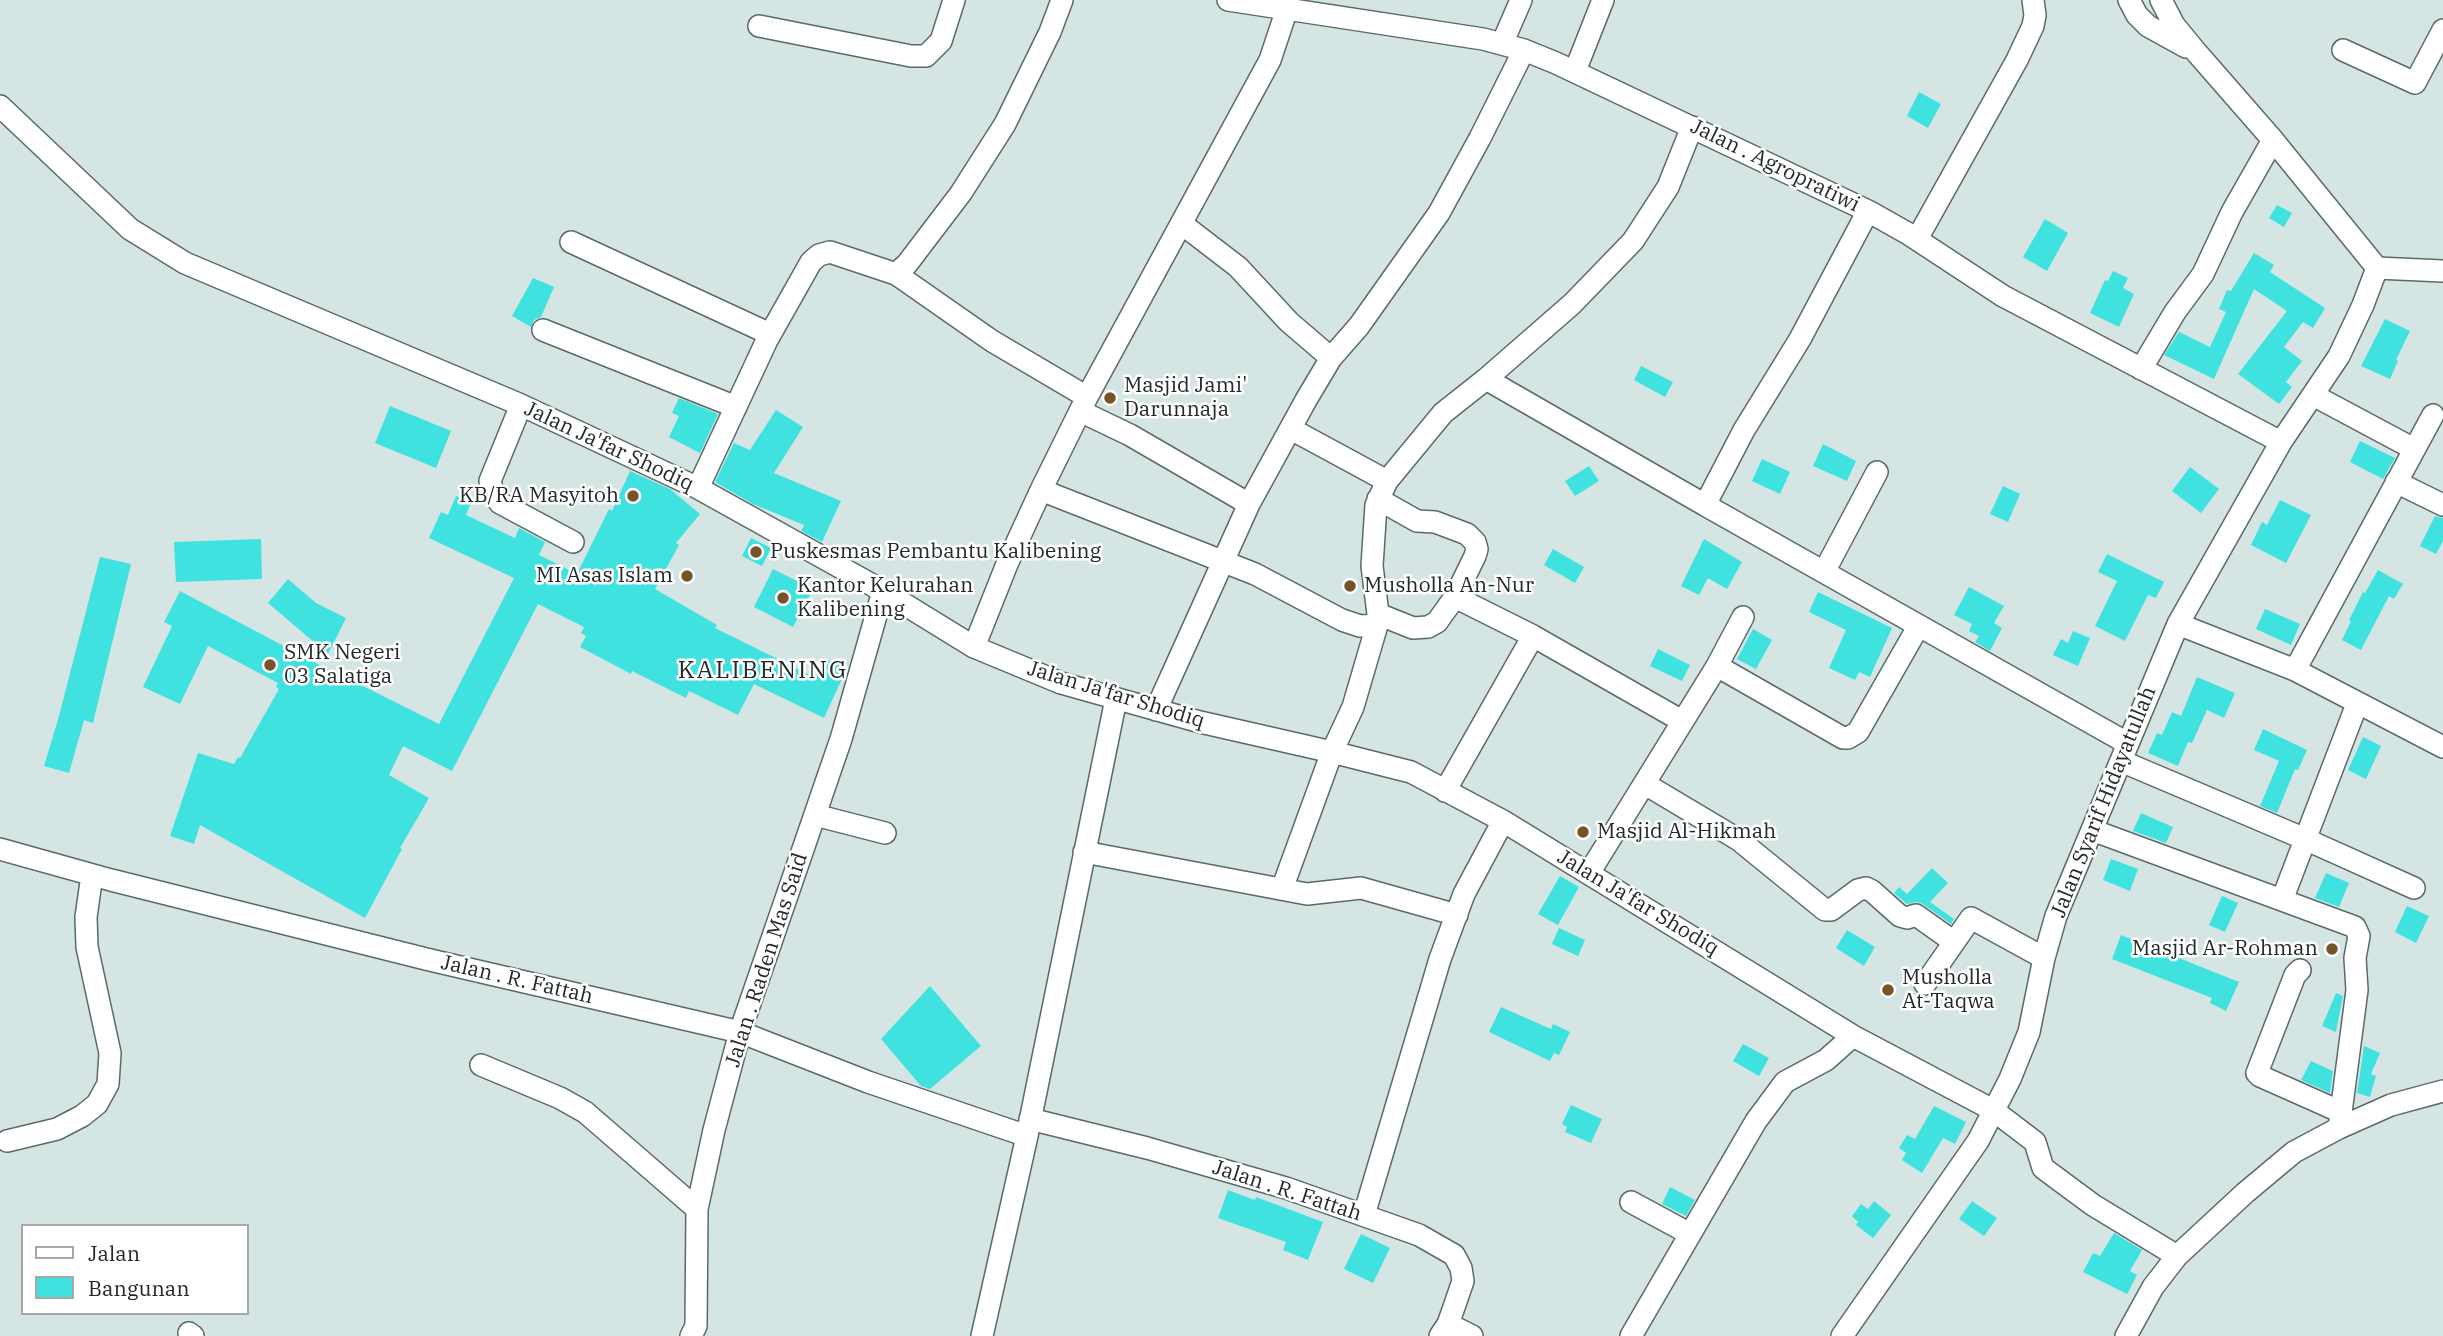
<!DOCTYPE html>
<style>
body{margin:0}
#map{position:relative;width:2443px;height:1336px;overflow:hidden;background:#d4e5e4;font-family:"IBM Plex Serif",serif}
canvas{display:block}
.legend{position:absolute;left:21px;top:1224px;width:228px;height:91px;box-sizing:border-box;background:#fff;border:2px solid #a7a9a9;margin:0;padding:9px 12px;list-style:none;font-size:21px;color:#232929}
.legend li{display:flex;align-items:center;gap:14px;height:35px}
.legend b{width:35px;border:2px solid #a7a9a9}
</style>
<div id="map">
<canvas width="2443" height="1336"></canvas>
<ul class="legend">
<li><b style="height:9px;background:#fff"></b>Jalan</li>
<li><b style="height:19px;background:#40e2e0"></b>Bangunan</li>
</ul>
</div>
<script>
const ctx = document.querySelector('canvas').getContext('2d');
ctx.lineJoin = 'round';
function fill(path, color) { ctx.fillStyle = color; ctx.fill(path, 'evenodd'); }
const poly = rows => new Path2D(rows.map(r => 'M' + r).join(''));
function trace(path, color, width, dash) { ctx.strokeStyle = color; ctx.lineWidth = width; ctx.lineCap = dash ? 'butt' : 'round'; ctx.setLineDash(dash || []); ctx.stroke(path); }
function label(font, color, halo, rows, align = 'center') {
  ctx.font = font + ' "IBM Plex Serif",serif'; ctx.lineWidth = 5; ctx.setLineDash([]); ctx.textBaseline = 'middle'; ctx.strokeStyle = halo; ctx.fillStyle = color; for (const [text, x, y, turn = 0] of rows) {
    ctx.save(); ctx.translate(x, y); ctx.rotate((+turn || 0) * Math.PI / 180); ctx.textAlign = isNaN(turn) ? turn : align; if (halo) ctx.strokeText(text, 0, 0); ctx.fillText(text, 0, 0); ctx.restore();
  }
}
fill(poly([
 [1919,92,1941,104,1928,128,1907,116],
 [2277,205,2292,213,2284,227,2269,218],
 [2045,219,2068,233,2047,271,2023,257],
 [2254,253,2274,265,2270,272,2325,308,2313,328,2303,322,2284,347,2302,361,2286,382,2292,387,2279,404,2238,374,2287,311,2254,289,2214,379,2164,355,2179,332,2210,347,2226,312,2219,309,2227,290,2231,291],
 [2113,271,2128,278,2123,288,2134,294,2119,327,2090,313,2105,280,2108,281],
 [533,278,554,287,541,317,534,320,531,327,512,316],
 [2385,319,2410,331,2396,360,2398,361,2390,379,2361,366],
 [1641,366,1673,382,1665,397,1634,380],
 [679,398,718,414,700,453,669,437,679,416,672,413],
 [390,406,451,431,436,468,375,443],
 [776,410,803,427,774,473,841,501,822,542,801,531,804,525,753,504,715,482,734,443,750,450],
 [2360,441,2395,458,2383,479,2350,462],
 [1823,444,1856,461,1847,481,1813,466],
 [1762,459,1790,472,1780,494,1752,481],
 [1589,466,1599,481,1575,496,1565,481],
 [2190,467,2219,489,2201,513,2172,491],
 [630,471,670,489,700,514,676,543,679,545,655,589,717,625,715,628,816,678,826,659,847,668,824,718,754,684,738,715,689,691,686,698,632,671,631,674,580,647,586,636,581,633,584,627,538,604,452,771,403,746,389,775,429,798,400,848,402,849,365,918,200,825,194,844,170,836,198,753,234,764,238,757,240,758,279,689,276,687,278,683,208,646,180,704,143,687,172,626,164,622,180,591,346,679,347,678,439,724,514,578,429,538,441,512,448,515,456,496,471,503,466,515,515,538,519,528,545,542,539,555,577,574,609,509,612,511],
 [2003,486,2020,494,2008,522,1990,514],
 [2280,500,2311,515,2286,563,2251,545,2262,522,2267,525],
 [2435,516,2443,518,2443,541,2436,554,2420,546],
 [751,538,771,548,762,566,742,556],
 [261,539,262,579,176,582,174,542],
 [1704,539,1742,562,1727,589,1708,578,1699,595,1681,586],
 [1553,549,1584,567,1575,583,1544,565],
 [2107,554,2164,582,2156,598,2148,595,2125,641,2095,626,2117,581,2098,572],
 [100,557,131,564,93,723,84,720,69,773,44,766,59,716],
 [773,569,813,589,793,627,754,607],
 [2378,570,2403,584,2394,599,2389,596,2361,650,2342,640,2351,621,2349,620,2363,592,2365,593],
 [288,579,316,603,346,618,328,654,268,603],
 [1969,587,2004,606,1994,623,2002,628,1990,651,1975,642,1979,636,1969,631,1972,624,1954,615],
 [1818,592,1892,628,1870,677,1859,672,1855,680,1829,668,1846,630,1809,612],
 [2265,609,2300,624,2291,645,2256,629],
 [1753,629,1772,640,1756,669,1737,659],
 [2073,631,2090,638,2078,666,2053,655,2061,639,2068,643],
 [1658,649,1690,665,1682,681,1650,666],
 [2197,677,2235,693,2224,718,2207,710,2192,743,2188,742,2178,766,2148,753,2157,733,2162,735,2172,712,2181,716],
 [2263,729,2307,750,2298,770,2295,769,2277,813,2260,806,2279,761,2254,750],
 [2363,737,2381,746,2366,779,2348,770],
 [2141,813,2173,827,2166,843,2133,831],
 [2111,859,2138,869,2130,891,2103,880],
 [1932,868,1948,883,1930,902,1954,919,1951,924,1923,904,1917,902,1907,904,1894,893,1899,887,1907,894],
 [2326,873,2349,883,2339,907,2315,898],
 [1560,876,1579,887,1558,925,1538,914],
 [2222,896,2238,903,2225,932,2209,925],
 [2407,906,2429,916,2416,943,2395,932],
 [1559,928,1585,940,1578,956,1552,944],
 [1847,930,1875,947,1864,966,1836,948],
 [2121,935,2239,982,2226,1011,2210,1003,2212,998,2112,959],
 [930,986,981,1046,930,1089,921,1086,881,1039],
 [2336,993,2343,996,2336,1032,2322,1026],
 [1501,1007,1551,1029,1553,1024,1570,1032,1559,1055,1554,1053,1550,1061,1489,1032],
 [1743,1044,1769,1058,1759,1076,1733,1061],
 [2364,1046,2380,1053,2371,1074,2376,1076,2370,1097,2357,1093],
 [2311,1061,2333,1071,2330,1093,2301,1080],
 [1571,1105,1602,1119,1591,1143,1565,1132,1567,1127,1562,1124],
 [1934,1106,1966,1122,1955,1144,1943,1138,1922,1173,1902,1160,1906,1153,1899,1148,1907,1135,1915,1139],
 [1670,1187,1695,1200,1686,1216,1662,1204],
 [1228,1190,1255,1200,1256,1197,1323,1222,1308,1260,1283,1250,1286,1242,1218,1218],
 [1874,1201,1891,1215,1873,1238,1856,1225,1858,1222,1852,1216,1861,1204,1868,1209],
 [1972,1201,1997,1218,1984,1236,1959,1219],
 [2114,1233,2142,1250,2130,1271,2137,1275,2127,1294,2083,1272,2093,1253,2100,1256],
 [1361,1234,1390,1248,1373,1283,1344,1269]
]), '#40e2e0');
const minor = poly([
 [1228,0,1483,39,1524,50,1556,63,1868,211,1907,233,2003,296,2281,442],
 [2129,0,2137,15,2148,26,2186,47],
 [2161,0,2174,25,2197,53,2273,140,2377,268,2443,271],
 [759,26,911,56,926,56,941,41,954,0],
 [1502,44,1521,0],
 [2343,50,2415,83,2443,30],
 [1575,71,1603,0],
 [0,106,130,229,185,263,521,405,698,488,883,591,974,647,1061,683,1200,722,1332,752,1411,772,1503,821,1853,1036,1993,1110,2035,1142,2043,1168,2093,1205,2177,1256],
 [1868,211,1800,339,1744,430,1705,505,2127,743],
 [1182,224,1238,267,1289,322,1331,358],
 [1917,239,2017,60,2033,26,2035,15,2033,0],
 [571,242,770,334],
 [896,274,992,341,1087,397],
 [543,330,736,407],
 [2141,369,2175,312,2203,274,2232,212,2273,140],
 [1486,379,1705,505],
 [2313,395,2414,449],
 [521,405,490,481,493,492,500,503,573,542],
 [1080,411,1130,435,1249,504],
 [1291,429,1387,481],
 [2396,482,2443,505],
 [698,488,767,340,811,262,819,255,830,252,896,274,907,264,961,193,1005,124,1050,32,1062,0],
 [1041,490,1255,574,1342,620,1360,626,1377,625],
 [1378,499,1417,521,1435,522,1467,534,1475,542,1477,549,1475,556,1455,597],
 [1824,572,1877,472],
 [1378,614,1413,628,1428,627,1437,622,1455,597,1533,636],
 [2178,624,2295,670,2443,747],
 [974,647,1007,564,1041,490,1087,397,1270,60,1287,9],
 [1717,666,1843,738,1848,738,1858,732,1918,627],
 [2295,670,2433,415],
 [1156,710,1249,504,1306,400,1331,358,1359,326,1439,213,1480,138,1524,50],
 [2121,761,2305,839,2414,888],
 [1645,784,1739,840,1825,910,1831,910,1858,890,1866,888,1872,891,1900,916,1907,918,1916,915,1954,942],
 [1445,791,1533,636,1682,721],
 [815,815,885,833],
 [2092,830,2355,927,2359,936,2355,958,2357,990,2339,1128],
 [0,849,111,880,430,960,740,1032,868,1082,1027,1136],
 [1084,852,1307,894,1361,888,1457,915],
 [1589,873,1717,666,1743,617],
 [1282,889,1332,752,1353,707,1377,625,1378,614,1372,566,1376,505,1387,481,1443,413,1486,379,1572,304,1633,241,1668,187,1692,127],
 [2282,900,2357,704],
 [2300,970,2295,975,2257,1073,2260,1076,2341,1112],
 [1925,984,1971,918,2044,958],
 [481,1065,560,1098,585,1112,697,1209],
 [1030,1119,1147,1148,1286,1188,1419,1235,1454,1255,1461,1268,1463,1281,1453,1310,1448,1324,1440,1336],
 [7,1141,57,1129,82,1116,97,1104,108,1084,110,1053,87,947,86,917,92,875],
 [1631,1202,1690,1234],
 [1364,1215,1440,959,1464,894,1503,821],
 [1448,1324,1472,1336],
 [189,1333,193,1336],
 [691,1336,696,1326,697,1209,714,1130,740,1032,841,739,883,591],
 [982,1336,1027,1136,1116,699],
 [1631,1336,1756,1121,1785,1082,1826,1060,1853,1036],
 [1842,1336,1978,1141,2010,1079,2029,1032,2044,958,2056,916,2178,624,2281,442,2339,356,2363,305,2377,268],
 [2126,1336,2153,1287,2177,1256,2245,1193,2294,1152,2339,1128,2391,1105,2443,1091]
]);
trace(minor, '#5b6a69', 24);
trace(minor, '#fff', 21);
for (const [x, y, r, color] of [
 [1110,398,7,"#75542b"],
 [633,496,7,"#75542b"],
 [756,552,7,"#75542b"],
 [687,576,7,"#75542b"],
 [1350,586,7,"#75542b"],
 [783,598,7,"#75542b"],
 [270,665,7,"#75542b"],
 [1583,832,7,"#75542b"],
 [2332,949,7,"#75542b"],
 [1888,990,7,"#75542b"]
]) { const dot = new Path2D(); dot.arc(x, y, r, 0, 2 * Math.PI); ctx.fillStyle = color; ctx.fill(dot); trace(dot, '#fff', 2.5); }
label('21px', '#232929', '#fff', [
 ["Jalan . Agropratiwi",1775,166,26],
 ["Jalan Ja'far Shodiq",609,447,25],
 ["Jalan Ja'far Shodiq",1116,695,17],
 ["Jalan Syarif Hidayatullah",2104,802,-68],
 ["Jalan Ja'far Shodiq",1638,903,31],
 ["Jalan . Raden Mas Said",767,960,-72],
 ["Jalan . R. Fattah",517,980,13],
 ["Jalan . R. Fattah",1287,1191,18]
]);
label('21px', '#232929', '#fff', [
 ["Masjid Jami'",1124,386],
 ["Darunnaja",1124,410],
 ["KB/RA Masyitoh",619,496,"right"],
 ["Puskesmas Pembantu Kalibening",770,552],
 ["MI Asas Islam",673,576,"right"],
 ["Kantor Kelurahan",797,586],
 ["Kalibening",797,610],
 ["Musholla An-Nur",1364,586],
 ["SMK Negeri",284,653],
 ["03 Salatiga",284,677],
 ["Masjid Al-Hikmah",1597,832],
 ["Masjid Ar-Rohman",2318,949,"right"],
 ["Musholla",1902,978],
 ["At-Taqwa",1902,1002]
], 'left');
ctx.letterSpacing = '2px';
label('24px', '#232929', '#fff', [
 ["KALIBENING",763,671]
]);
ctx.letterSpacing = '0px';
</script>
